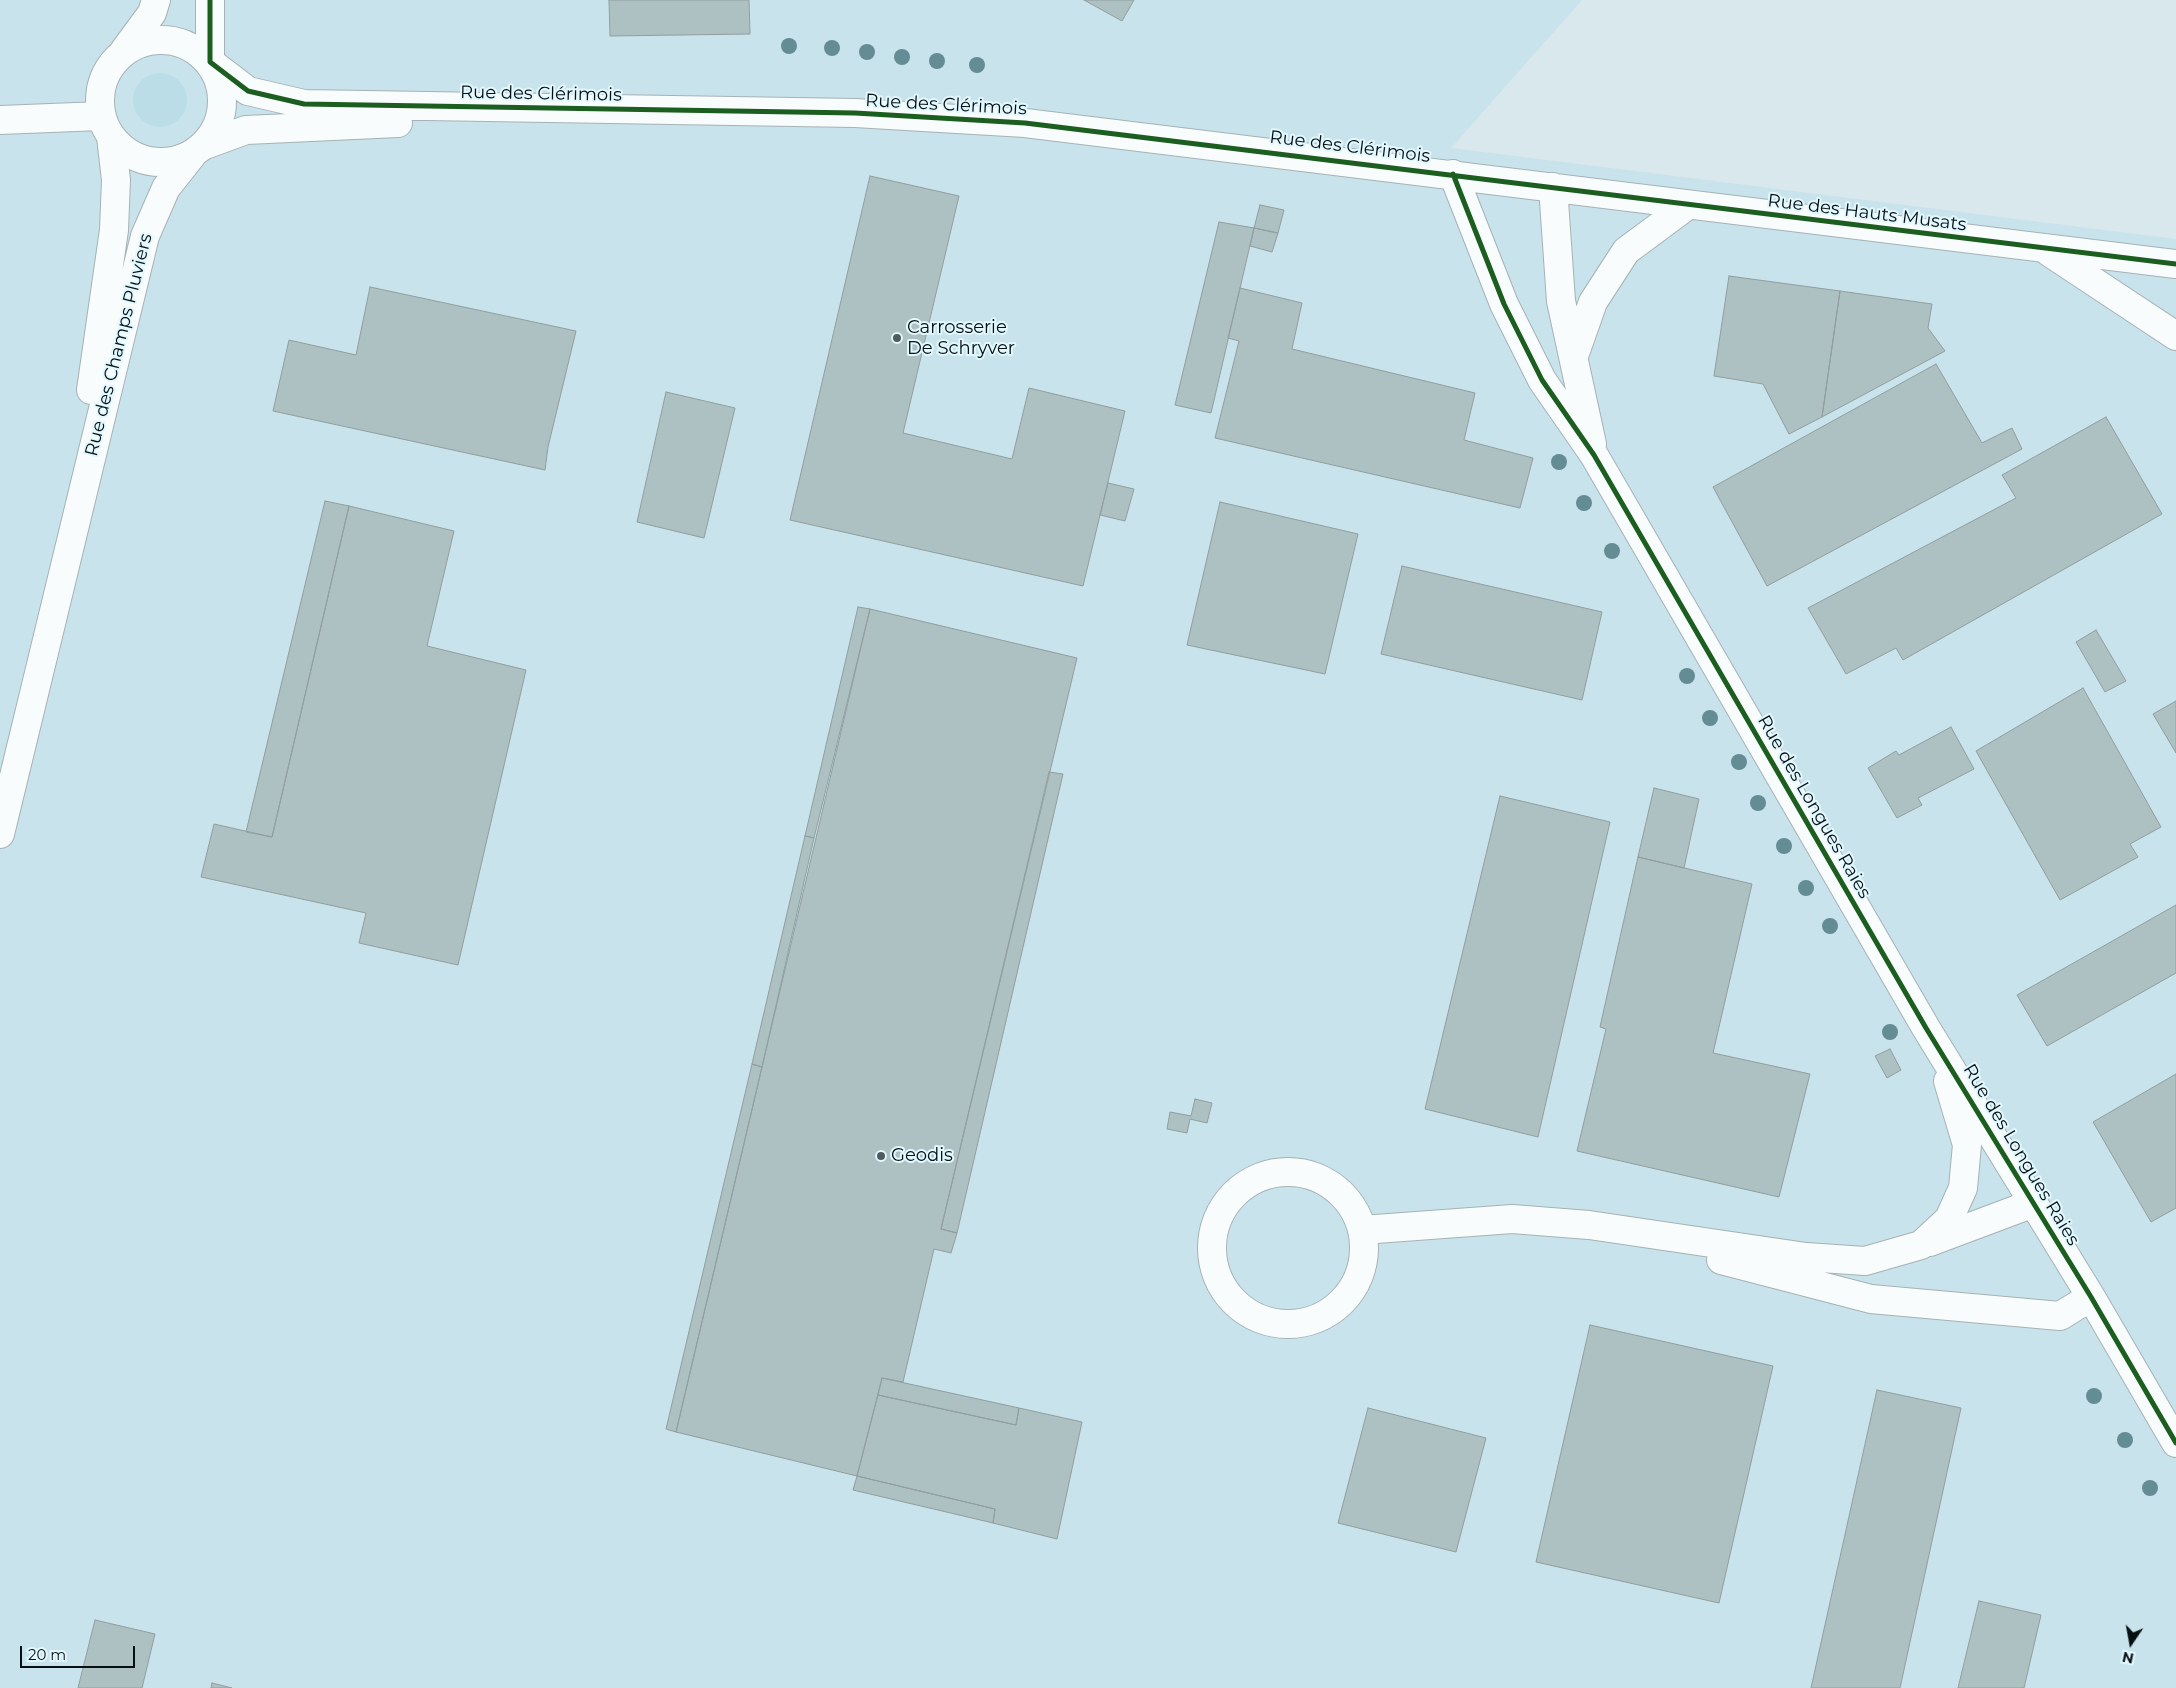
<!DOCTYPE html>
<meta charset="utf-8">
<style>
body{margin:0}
#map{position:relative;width:2176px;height:1688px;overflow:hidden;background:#d9e8ec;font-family:Montserrat,sans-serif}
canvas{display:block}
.north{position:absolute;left:2106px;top:1618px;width:50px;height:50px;-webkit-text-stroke:4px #e2f8ff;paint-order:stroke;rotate:192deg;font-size:14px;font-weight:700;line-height:20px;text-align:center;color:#060f12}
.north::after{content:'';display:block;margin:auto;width:18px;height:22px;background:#060f12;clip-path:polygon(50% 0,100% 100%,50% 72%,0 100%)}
.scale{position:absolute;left:20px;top:1646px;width:115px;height:22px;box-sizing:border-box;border:2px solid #060f12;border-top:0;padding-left:6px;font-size:15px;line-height:18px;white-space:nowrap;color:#060f12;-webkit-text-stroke:4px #e2f8ff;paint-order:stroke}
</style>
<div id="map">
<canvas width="2176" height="1688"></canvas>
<div class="north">N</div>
<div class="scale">20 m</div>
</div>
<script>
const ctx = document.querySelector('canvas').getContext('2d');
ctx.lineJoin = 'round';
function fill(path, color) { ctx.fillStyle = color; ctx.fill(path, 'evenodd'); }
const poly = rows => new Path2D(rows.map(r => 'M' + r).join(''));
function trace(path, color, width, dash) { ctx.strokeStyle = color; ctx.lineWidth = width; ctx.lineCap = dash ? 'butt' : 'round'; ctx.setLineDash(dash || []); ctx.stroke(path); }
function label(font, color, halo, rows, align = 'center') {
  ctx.font = font + ' Montserrat,sans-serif'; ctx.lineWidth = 4; ctx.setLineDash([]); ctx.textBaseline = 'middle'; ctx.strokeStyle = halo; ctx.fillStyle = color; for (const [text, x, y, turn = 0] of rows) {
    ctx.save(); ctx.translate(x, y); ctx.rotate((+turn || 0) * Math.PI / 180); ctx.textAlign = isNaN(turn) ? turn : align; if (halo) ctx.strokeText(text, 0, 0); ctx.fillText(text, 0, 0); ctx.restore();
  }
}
fill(poly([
 [0,0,1582,0,1451,148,2176,239,2176,1688,0,1688]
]), '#c8e3eb');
fill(poly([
 '133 100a27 27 0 1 1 54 0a27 27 0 1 1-54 0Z'
]), '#badde7');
const building = poly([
 [609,0,749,0,750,34,610,36,609,0],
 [1084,0,1134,0,1122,21,1084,0],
 [870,176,959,196,903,433,1012,459,1029,388,1125,411,1083,586,790,520,870,176],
 [1260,205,1284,210,1278,233,1254,228,1260,205],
 [1219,222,1254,228,1211,413,1175,405,1219,222],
 [1254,228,1278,233,1272,252,1250,246,1254,228],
 [1729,276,1840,291,1822,417,1789,434,1763,384,1714,376,1729,276],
 [370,287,576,331,548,447,545,470,273,411,289,340,356,355,370,287],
 [1240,288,1302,303,1292,349,1475,393,1464,440,1533,458,1520,508,1215,438,1239,341,1228,338,1240,288],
 [1840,291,1932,304,1928,328,1945,351,1822,417,1840,291],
 [1936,364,1982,443,2012,428,2022,449,1767,586,1713,487,1936,364],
 [666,392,735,408,704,538,637,522,666,392],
 [2106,417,2162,514,1903,660,1896,648,1846,674,1808,608,2016,498,2002,475,2106,417],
 [1108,483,1134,489,1125,521,1100,515,1108,483],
 [325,501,349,506,272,837,246,832,325,501],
 [1220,502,1358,534,1325,674,1187,645,1220,502],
 [349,506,454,531,427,646,526,670,458,965,359,943,366,913,201,877,214,824,272,837,349,506],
 [1402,566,1602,612,1582,700,1381,654,1402,566],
 [858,607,870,609,814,838,805,836,858,607],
 [870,609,1077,658,941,1229,957,1233,951,1253,934,1249,903,1382,882,1378,857,1476,676,1432,870,609],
 [2096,630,2126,681,2105,692,2076,642,2096,630],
 [2083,688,2161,827,2130,844,2138,857,2060,900,1976,751,2083,688],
 [2176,701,2176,753,2153,714,2176,701],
 [1951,727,1974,769,1918,798,1922,805,1897,818,1868,768,1896,751,1899,755,1951,727],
 [1049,772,1063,774,957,1233,941,1229,1049,772],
 [1654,788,1699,799,1684,868,1638,857,1654,788],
 [1500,796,1610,822,1538,1137,1425,1109,1500,796],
 [805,836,814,838,762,1067,752,1064,805,836],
 [1638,857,1752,884,1713,1053,1810,1074,1779,1197,1577,1151,1606,1029,1600,1027,1638,857],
 [2176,905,2176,973,2047,1046,2017,995,2176,905],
 [1890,1049,1901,1070,1887,1078,1875,1056,1890,1049],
 [752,1064,762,1067,676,1432,666,1429,752,1064],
 [2176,1074,2176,1208,2151,1222,2093,1122,2176,1074],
 [1195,1099,1212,1103,1207,1123,1190,1119,1187,1133,1167,1129,1170,1112,1191,1116,1195,1099],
 [1590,1325,1773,1366,1719,1603,1536,1562,1590,1325],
 [882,1378,1019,1408,1016,1425,878,1395,882,1378],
 [1877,1390,1961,1408,1900,1688,1811,1688,1877,1390],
 [878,1395,1016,1425,1019,1408,1082,1422,1057,1539,993,1523,995,1509,857,1476,878,1395],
 [1368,1408,1486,1438,1456,1552,1338,1523,1368,1408],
 [857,1476,995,1509,993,1523,853,1490,857,1476],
 [1979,1601,2041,1615,2024,1688,1958,1688,1979,1601],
 [95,1620,155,1634,142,1688,78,1688,95,1620],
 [212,1683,232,1688,211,1688,212,1683]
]);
fill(building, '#adc1c2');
trace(building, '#929e9f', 1);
const street = poly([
 [210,62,248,91,304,104,855,113,1025,123,2176,264],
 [205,145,246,130,398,123],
 [1453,174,1504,304,1542,380,1594,455,1926,1028,2091,1297,2176,1443],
 [1553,187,1561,301,1592,444],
 [2049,252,2176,336],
 [1574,356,1593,302,1626,251,1688,205],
 '1212 1248a76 76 0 1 1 152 0a76 76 0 1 1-152 0Z',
 [1362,1230,1512,1219,1589,1225,1806,1257,1865,1261,1921,1245,1949,1219,1963,1188,1967,1145,1948,1081],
 [1930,1242,2034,1203],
 [1721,1260,1871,1299,2060,1316,2091,1297]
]);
const secondary = poly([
 '100 101a61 61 0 1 1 122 0a61 61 0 1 1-122 0Z',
 [124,51,152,13,156,0],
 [210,62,210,0],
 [0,120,101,116],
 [91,390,114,230,116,180,111,137],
 [0,834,145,236,166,188,193,154]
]);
trace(street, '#a6b2b5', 30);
trace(secondary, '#a6b2b5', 30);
trace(street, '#f9fcfc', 28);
trace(secondary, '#f9fcfc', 28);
trace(poly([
 [210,0,210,62,248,91,304,104,855,113,1025,123,2176,264],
 [1453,174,1504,304,1542,380,1594,455,1926,1028,2091,1297,2176,1443]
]), '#1b5e20', 5);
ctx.fillStyle = '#638c95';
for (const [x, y] of [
 [789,46],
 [832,48],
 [867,52],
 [902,57],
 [937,61],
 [977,65],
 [1559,462],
 [1584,503],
 [1612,551],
 [1687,676],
 [1710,718],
 [1739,762],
 [1758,803],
 [1784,846],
 [1806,888],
 [1830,926],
 [1890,1032],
 [2094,1396],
 [2125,1440],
 [2150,1488]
]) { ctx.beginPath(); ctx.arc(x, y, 8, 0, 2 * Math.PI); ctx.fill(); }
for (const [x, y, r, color] of [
 [897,338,5,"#505b5e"],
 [881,1156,5,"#505b5e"]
]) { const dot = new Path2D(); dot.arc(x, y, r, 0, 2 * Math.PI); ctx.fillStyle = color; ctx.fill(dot); trace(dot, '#e2f8ff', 2); }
label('18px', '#060f12', '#e2f8ff', [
 ["Rue des Clérimois",541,94,1],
 ["Rue des Clérimois",946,105,3],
 ["Rue des Clérimois",1350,147,7],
 ["Rue des Hauts Musats",1867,213,7],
 ["Rue des Champs Pluviers",119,345,-76],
 ["Rue des Longues Raies",1814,807,60],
 ["Rue des Longues Raies",2021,1155,59]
]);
label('18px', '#060f12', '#e2f8ff', [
 ["Carrosserie",907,328],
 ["De Schryver",907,349],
 ["Geodis",891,1156]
], 'left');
</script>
